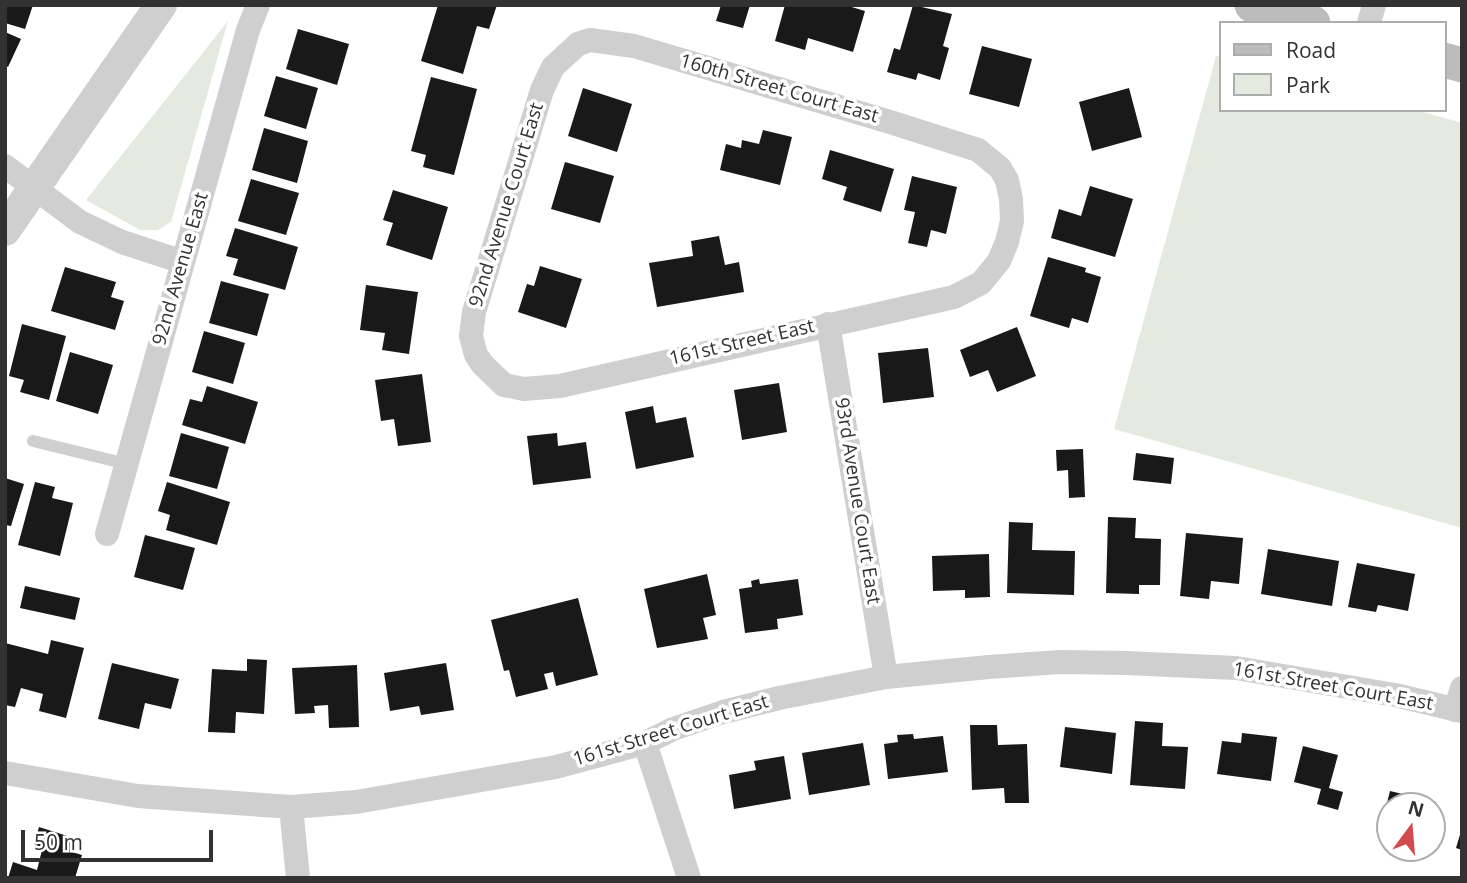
<!DOCTYPE html>
<style>
body{margin:0}
#map{position:relative;width:1467px;height:883px;overflow:hidden;background:#fff;font-family:"Open Sans",sans-serif}
canvas{display:block}
.frame{position:absolute;inset:0;border:7px solid #323232;pointer-events:none}
.legend{position:absolute;left:1219px;top:21px;width:228px;height:91px;box-sizing:border-box;background:#fff;border:2px solid #adadad;margin:0;padding:9px 12px;list-style:none;font-size:21px;color:#323232}
.legend li{display:flex;align-items:center;gap:14px;height:35px}
.legend b{width:35px;border:2px solid #adadad}
.north{position:absolute;left:1376px;top:792px;width:70px;height:70px;box-sizing:border-box;background:#fff;border:2px solid #adadad;border-radius:50%;rotate:16deg;font-size:19px;font-weight:700;line-height:28px;text-align:center;color:#323232}
.north::after{content:'';display:block;margin:auto;width:24px;height:32px;background:#d14b4d;clip-path:polygon(50% 0,100% 100%,50% 72%,0 100%)}
.scale{position:absolute;left:21px;top:830px;width:192px;height:32px;box-sizing:border-box;border:4px solid #323232;border-top:0;padding-left:9px;font-size:21px;line-height:24px;white-space:nowrap;color:#323232;-webkit-text-stroke:5px #fff;paint-order:stroke}
</style>
<div id="map">
<canvas width="1467" height="883"></canvas>
<div class="frame"></div>
<ul class="legend">
<li><b style="height:9px;background:#bcbcbc"></b>Road</li>
<li><b style="height:19px;background:#e4eadf"></b>Park</li>
</ul>
<div class="north">N</div>
<div class="scale">50 m</div>
</div>
<script>
const ctx = document.querySelector('canvas').getContext('2d');
ctx.lineJoin = 'round';
function fill(path, color) { ctx.fillStyle = color; ctx.fill(path, 'evenodd'); }
const poly = rows => new Path2D(rows.map(r => 'M' + r).join(''));
function trace(path, color, width, dash) { ctx.strokeStyle = color; ctx.lineWidth = width; ctx.lineCap = dash ? 'butt' : 'round'; ctx.setLineDash(dash || []); ctx.stroke(path); }
function label(font, color, halo, rows, align = 'center') {
  ctx.font = font + ' "Open Sans",sans-serif'; ctx.lineWidth = 7; ctx.setLineDash([]); ctx.textBaseline = 'middle'; ctx.strokeStyle = halo; ctx.fillStyle = color; for (const [text, x, y, turn = 0] of rows) {
    ctx.save(); ctx.translate(x, y); ctx.rotate((+turn || 0) * Math.PI / 180); ctx.textAlign = isNaN(turn) ? turn : align; if (halo) ctx.strokeText(text, 0, 0); ctx.fillText(text, 0, 0); ctx.restore();
  }
}
fill(poly([
 [228,21,171,222,158,230,140,230,86,200],
 [1216,56,1220,57,1220,110,1416,110,1462,123,1462,528,1114,429]
]), '#e4eadf');
fill(poly([
 [5,5,33,5,25,29,5,23],
 [438,5,497,5,489,29,477,26,463,74,421,61],
 [721,5,750,5,743,28,716,21],
 [785,5,845,5,865,11,853,52,808,38,805,50,775,41],
 [913,5,952,14,943,46,949,48,940,80,918,73,916,80,887,72,894,48,900,50],
 [298,29,349,44,337,85,286,69],
 [5,32,21,39,8,67,5,65],
 [982,46,1032,59,1019,107,969,94],
 [276,76,318,88,306,129,264,116],
 [431,77,477,89,454,175,423,167,426,155,411,151],
 [583,88,632,104,617,152,568,136],
 [1129,88,1142,137,1092,151,1079,102],
 [264,128,308,141,297,183,252,170],
 [763,130,792,137,780,185,720,170,726,144,741,148,742,140,759,144],
 [830,150,894,169,881,212,843,200,847,187,822,179],
 [565,162,614,176,600,223,551,209],
 [912,176,957,187,946,234,931,230,927,247,908,243,915,212,904,210],
 [251,179,299,193,286,235,238,221],
 [1090,186,1133,199,1115,257,1051,238,1059,209,1081,216],
 [393,190,448,207,432,260,386,245,393,223,383,220],
 [235,228,298,247,285,290,233,275,238,259,226,256],
 [719,236,725,265,739,262,744,292,657,307,649,263,693,256,691,241],
 [1048,257,1086,268,1085,272,1101,277,1088,323,1072,318,1069,328,1030,316],
 [540,266,582,279,566,328,518,312,527,284,534,286],
 [65,267,116,282,111,297,124,301,115,330,51,311],
 [221,281,269,294,257,336,209,323],
 [366,285,418,292,409,354,382,350,385,333,360,330],
 [22,324,66,336,49,400,20,392,24,380,9,376],
 [1017,327,1036,376,997,392,988,370,970,377,960,350],
 [204,331,245,343,233,384,192,372],
 [928,348,934,397,883,403,878,353],
 [70,352,113,365,98,414,56,401],
 [422,374,431,442,398,446,394,419,381,421,375,380],
 [779,383,787,432,742,440,734,390],
 [207,386,258,402,245,444,182,425,190,399,202,402],
 [653,406,656,423,686,417,694,457,636,469,625,412],
 [181,433,229,447,217,489,169,476],
 [557,433,558,446,586,442,591,478,533,485,527,436],
 [1083,449,1085,497,1069,498,1068,470,1057,471,1056,450],
 [1136,453,1174,458,1171,484,1133,480],
 [5,478,24,484,11,526,5,525],
 [35,482,55,487,52,498,73,503,60,556,18,545],
 [167,482,230,502,217,545,166,530,170,515,158,511],
 [1108,517,1136,518,1135,538,1161,539,1160,585,1139,585,1139,594,1106,593],
 [1009,522,1033,523,1032,550,1075,551,1074,595,1007,593],
 [1186,533,1243,538,1239,584,1211,581,1209,599,1180,596],
 [145,535,195,548,183,590,134,577],
 [1268,549,1339,561,1332,606,1261,594],
 [989,554,990,597,965,598,965,590,933,591,932,556],
 [1357,563,1415,574,1408,611,1378,605,1376,612,1348,607],
 [707,574,716,615,703,618,708,639,657,648,644,589],
 [759,579,760,584,798,579,803,615,777,619,778,629,745,633,739,589,752,587,751,581],
 [25,586,80,598,75,620,20,608],
 [578,598,598,675,556,686,553,672,544,674,548,689,516,697,509,670,504,671,491,620],
 [51,640,84,648,66,718,39,711,43,694,21,688,15,707,5,705,5,643,48,654],
 [247,659,267,660,264,714,236,712,235,733,208,732,212,669,247,671],
 [112,663,179,679,171,709,145,703,139,729,98,719],
 [446,663,454,710,421,715,419,706,390,711,384,673],
 [357,665,359,727,329,728,328,705,314,706,315,713,295,714,292,668],
 [1135,721,1163,723,1162,746,1188,747,1185,789,1130,785],
 [970,725,997,725,998,745,1027,744,1029,803,1005,803,1004,788,972,790],
 [1065,727,1116,733,1112,774,1060,767],
 [1242,733,1277,737,1271,781,1217,774,1222,741,1241,743],
 [913,734,914,739,943,736,948,772,888,779,884,744,898,742,897,735],
 [863,743,870,785,809,795,802,753],
 [1303,746,1338,755,1329,788,1343,792,1338,810,1317,804,1321,789,1294,782],
 [784,756,791,799,734,809,729,775,756,770,754,761],
 [1390,791,1436,802,1433,813,1432,806,1390,806,1390,825,1382,823],
 [39,827,77,839,72,852,82,855,75,878,8,878,13,862,37,870,42,850,33,847],
 [1462,828,1462,850,1456,848]
]), '#191919');
trace(poly([
 [33,441,127,464]
]), '#cfcfcf', 12);
trace(poly([
 [1369,23,1374,5],
 [590,40,634,46,890,122,978,150,1000,168,1007,180,1011,199,1012,221,1007,242,999,261,981,283,954,297,560,386,524,389,504,385,483,365,476,355,471,336,474,312,542,90,553,67,578,44,590,40],
 [5,166,80,222,122,242,183,262],
 [828,324,886,677],
 [107,534,248,30,258,5],
 [1455,710,1462,688],
 [645,743,689,878],
 [5,773,138,796,291,807,356,802,556,767,645,743,673,729,723,712,779,698,886,677,989,667,1060,662,1126,663,1236,668,1395,695,1462,711],
 [291,807,298,878]
]), '#cfcfcf', 24);
trace(poly([
 [5,230,161,5]
]), '#cfcfcf', 32);
trace(poly([
 [1252,5,1313,23],
 [1444,60,1462,65]
]), '#bcbcbc', 35);
label('19px', '#323232', '#fff', [
 ["160th Street Court East",779,89,16],
 ["92nd Avenue Court East",507,205,-73],
 ["92nd Avenue East",181,269,-74],
 ["161st Street East",742,343,-13],
 ["93rd Avenue Court East",857,501,81],
 ["161st Street Court East",1333,687,10],
 ["161st Street Court East",671,731,-17]
]);
</script>
